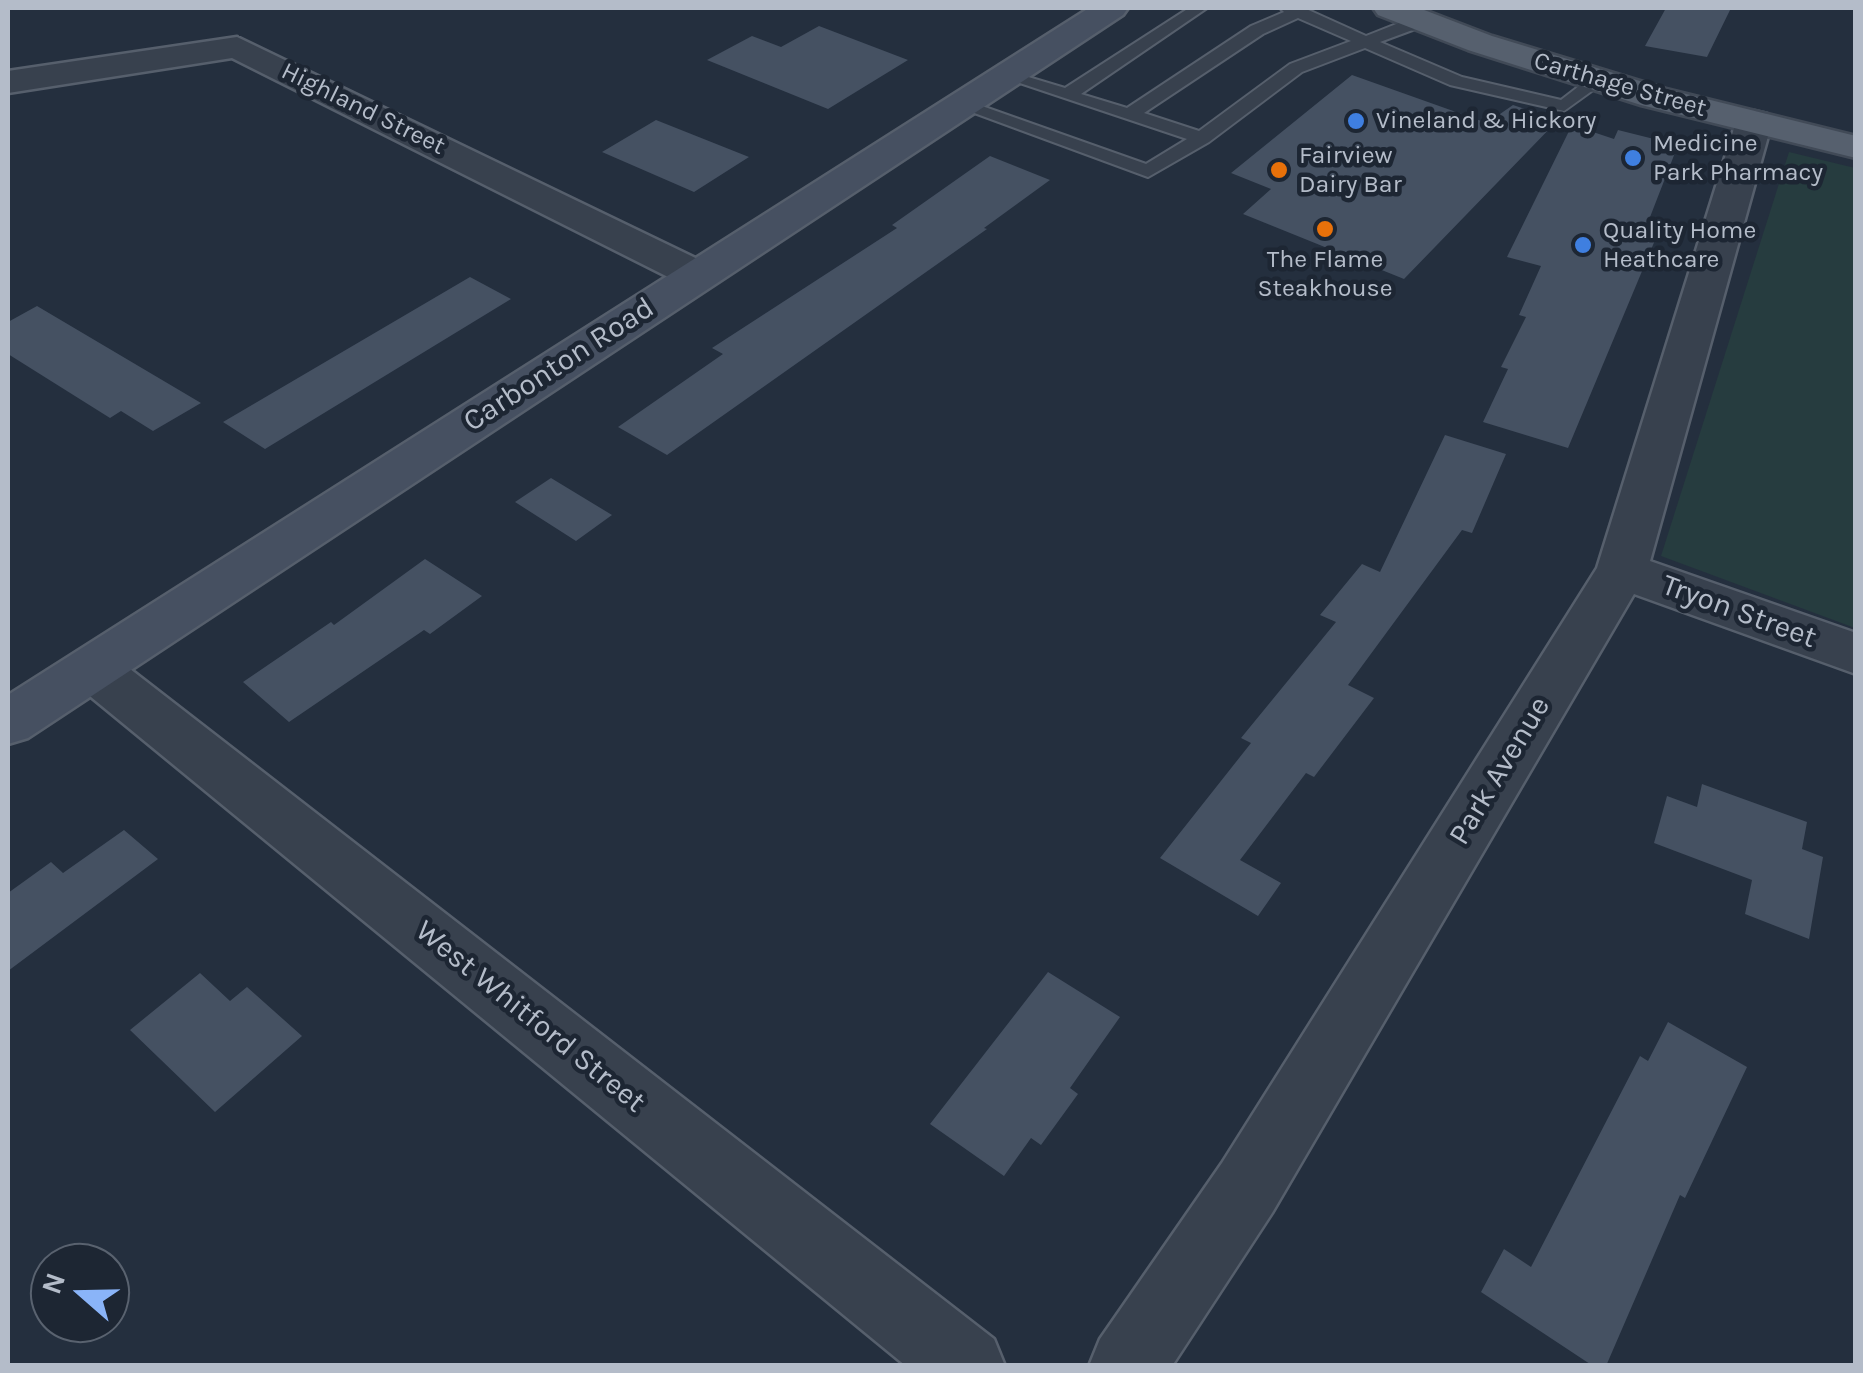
<!DOCTYPE html>
<style>
body{margin:0}
#map{position:relative;width:1863px;height:1373px;overflow:hidden;background:#242f3e;font-family:Karla,sans-serif}
canvas{display:block}
.frame{position:absolute;inset:0;border:10px solid #b4bcc9;pointer-events:none}
.north{position:absolute;left:30px;top:1243px;width:100px;height:100px;box-sizing:border-box;background:#1d2633;border:2px solid #59626f;border-radius:50%;rotate:290deg;font-size:28px;font-weight:700;line-height:40px;text-align:center;color:#b4bcc9}
.north::after{content:'';display:block;margin:auto;width:35px;height:45px;background:#8ab4f8;clip-path:polygon(50% 0,100% 100%,50% 72%,0 100%)}
</style>
<div id="map">
<canvas width="1863" height="1373"></canvas>
<div class="frame"></div>
<div class="north">N</div>
</div>
<script>
const ctx = document.querySelector('canvas').getContext('2d');
ctx.lineJoin = 'round';
function fill(path, color) { ctx.fillStyle = color; ctx.fill(path, 'evenodd'); }
const poly = rows => new Path2D(rows.map(r => 'M' + r).join(''));
function trace(path, color, width, dash) { ctx.strokeStyle = color; ctx.lineWidth = width; ctx.lineCap = dash ? 'butt' : 'round'; ctx.setLineDash(dash || []); ctx.stroke(path); }
function label(font, color, halo, rows, align = 'center') {
  ctx.font = font + ' Karla,sans-serif'; ctx.lineWidth = 9; ctx.setLineDash([]); ctx.textBaseline = 'middle'; ctx.strokeStyle = halo; ctx.fillStyle = color; for (const [text, x, y, turn = 0] of rows) {
    ctx.save(); ctx.translate(x, y); ctx.rotate((+turn || 0) * Math.PI / 180); ctx.textAlign = isNaN(turn) ? turn : align; if (halo) ctx.strokeText(text, 0, 0); ctx.fillText(text, 0, 0); ctx.restore();
  }
}
fill(poly([
 [1789,152,1855,168,1855,628,1661,556]
]), '#263c3f');
fill(poly([
 [1666,8,1731,8,1707,57,1645,46],
 [819,26,908,60,828,109,707,60,752,36,781,47],
 [1352,75,1487,123,1513,105,1558,120,1404,279,1243,214,1271,189,1231,173],
 [656,120,749,157,694,192,602,152],
 [1572,125,1614,139,1618,130,1678,145,1645,230,1658,233,1568,448,1483,422,1508,369,1501,367,1526,317,1519,315,1541,266,1507,257],
 [990,156,1050,180,984,228,987,229,667,455,618,427,723,354,712,348,897,228,892,225],
 [470,277,511,299,265,449,223,422],
 [37,306,201,403,153,431,121,411,110,418,8,354,8,322],
 [1445,435,1506,454,1472,533,1462,530,1348,685,1374,698,1314,777,1306,773,1240,860,1281,883,1258,916,1160,858,1251,743,1241,738,1336,622,1320,615,1362,564,1380,572],
 [551,478,612,515,576,541,515,502],
 [425,559,482,596,430,634,424,630,289,722,243,682,331,622,334,625],
 [1702,784,1807,822,1802,849,1823,857,1809,939,1745,914,1752,880,1654,843,1667,796,1697,807],
 [124,830,158,859,8,971,8,893,51,862,63,873],
 [1048,972,1120,1017,1070,1088,1078,1094,1041,1145,1031,1138,1004,1176,930,1124],
 [200,973,230,1001,247,987,302,1036,215,1112,130,1030],
 [1668,1022,1747,1067,1685,1198,1680,1195,1606,1366,1593,1366,1481,1292,1504,1249,1531,1267,1640,1056,1648,1061]
]), '#455162');
const lane = poly([
 [1189,8,1207,8,1081,94,1127,108,1251,26,1284,12,1280,8,1304,8,1366,36,1414,17,1426,17,1426,25,1380,42,1462,77,1561,100,1592,76,1598,75,1607,80,1564,111,1450,85,1365,48,1302,72,1209,142,1148,177,950,104,959,99,965,100,1146,164,1187,139,996,75,1005,70,1065,88,1189,8],
 [1298,18,1351,41,1290,64,1199,131,1144,113,1263,34,1298,18]
]);
const street = poly([
 [237,37,712,266,718,275,712,284,697,288,682,284,232,58,8,93,8,71,237,37],
 [1754,111,1767,114,1772,122,1650,561,1856,633,1856,674,1634,594,1272,1213,1172,1366,1089,1366,1100,1339,1222,1163,1597,568,1736,122,1741,114,1754,111],
 [93,649,112,655,994,1339,1005,1366,906,1366,74,683,66,669,74,655,93,649]
]);
const secondary = poly([
 [1089,8,1128,8,1123,15,28,738,8,744,8,695,1089,8]
]);
const primary = poly([
 [1373,8,1419,8,1492,36,1666,89,1856,136,1856,158,1641,105,1468,50,1378,15,1373,8]
]);
trace(lane, '#565f6c', 4);
trace(street, '#565f6c', 5);
trace(secondary, '#565f6c', 5);
trace(primary, '#414a57', 5);
fill(lane, '#38414e');
fill(street, '#38414e');
fill(secondary, '#465061');
fill(primary, '#56606e');
for (const [x, y, r, color] of [
 [1356,121,10,"#3f7fe0"],
 [1633,158,10,"#3f7fe0"],
 [1279,170,10,"#e8710a"],
 [1325,229,10,"#e8710a"],
 [1583,245,10,"#3f7fe0"]
]) { const dot = new Path2D(); dot.arc(x, y, r, 0, 2 * Math.PI); ctx.fillStyle = color; ctx.fill(dot); trace(dot, '#1d2633', 4); }
label('25px', '#b4bcc9', '#1d2633', [
 ["Carthage Street",1620,85,16],
 ["Highland Street",363,109,26]
]);
label('25px', '#b4bcc9', '#1d2633', [
 ["Vineland & Hickory",1376,121],
 ["Medicine",1653,144],
 ["Park Pharmacy",1653,173],
 ["Fairview",1299,156],
 ["Dairy Bar",1299,185],
 ["Quality Home",1603,231],
 ["Heathcare",1603,260],
 ["The Flame",1325,260,"center"],
 ["Steakhouse",1325,289,"center"]
], 'left');
label('30px', '#b4bcc9', '#1d2633', [
 ["Carbonton Road",559,365,-33],
 ["Tryon Street",1739,612,20],
 ["Park Avenue",1500,771,-59],
 ["West Whitford Street",530,1017,39]
]);
</script>
